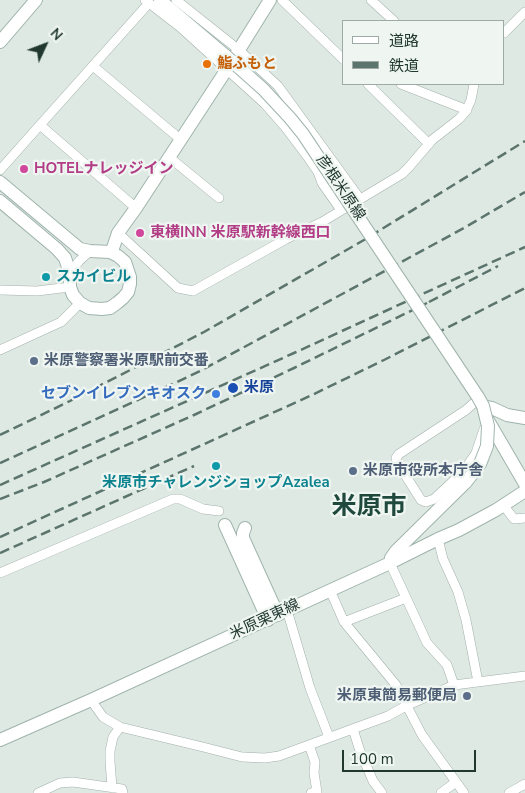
<!DOCTYPE html>
<meta charset="utf-8">
<style>
body{margin:0}
#map{position:relative;width:525px;height:793px;overflow:hidden;background:#dfe9e4;font-family:"Nunito Sans","Noto Sans JP",sans-serif}
canvas{display:block}
.legend{position:absolute;left:342px;top:20px;width:162px;height:65px;box-sizing:border-box;background:#eff6f2;border:1px solid #9daaa5;margin:0;padding:6px 9px;list-style:none;font-size:15px;color:#213831}
.legend li{display:flex;align-items:center;gap:10px;height:25px}
.legend b{width:25px;border:1px solid #9daaa5}
.north{position:absolute;left:20px;top:20px;width:50px;height:50px;-webkit-text-stroke:4px #eff6f2;paint-order:stroke;rotate:47deg;font-size:14px;font-weight:700;line-height:20px;text-align:center;color:#213831}
.north::after{content:'';display:block;margin:auto;width:18px;height:22px;background:#213831;clip-path:polygon(50% 0,100% 100%,50% 72%,0 100%)}
.scale{position:absolute;left:342px;top:750px;width:134px;height:22px;box-sizing:border-box;border:2px solid #213831;border-top:0;padding-left:6px;font-size:15px;line-height:18px;white-space:nowrap;color:#213831;-webkit-text-stroke:4px #eff6f2;paint-order:stroke}
</style>
<div id="map">
<canvas width="525" height="793"></canvas>
<ul class="legend">
<li><b style="height:6px;background:#fff"></b>道路</li>
<li><b style="height:6px;background:#5b746d"></b>鉄道</li>
</ul>
<div class="north">N</div>
<div class="scale">100 m</div>
</div>
<script>
const ctx = document.querySelector('canvas').getContext('2d');
ctx.lineJoin = 'round';
const poly = rows => new Path2D(rows.map(r => 'M' + r).join(''));
function trace(path, color, width, dash) { ctx.strokeStyle = color; ctx.lineWidth = width; ctx.lineCap = dash ? 'butt' : 'round'; ctx.setLineDash(dash || []); ctx.stroke(path); }
function label(font, color, halo, rows, align = 'center') {
  ctx.font = font + ' "Nunito Sans","Noto Sans JP",sans-serif'; ctx.lineWidth = 4.5; ctx.setLineDash([]); ctx.textBaseline = 'middle'; ctx.strokeStyle = halo; ctx.fillStyle = color; for (const [text, x, y, turn = 0] of rows) {
    ctx.save(); ctx.translate(x, y); ctx.rotate((+turn || 0) * Math.PI / 180); ctx.textAlign = isNaN(turn) ? turn : align; if (halo) ctx.strokeText(text, 0, 0); ctx.fillText(text, 0, 0); ctx.restore();
  }
}
const street = poly([
 [176,0,239,50,278,86,360,199],
 [282,0,344,60],
 [371,0,394,21],
 [149,3,180,27,265,104,286,128,307,156,318,172,322,183,341,210],
 [504,33,525,12],
 [93,66,180,139],
 [368,84,429,144],
 [401,84,467,110],
 [169,157,219,198],
 [0,170,40,125],
 [136,208,40,125,149,3,145,0],
 [118,233,178,288,193,291,286,239,322,222,402,174,409,167,432,140,459,119,466,111,471,100,474,84],
 [70,273,79,261,90,251],
 [0,290,37,291,70,287],
 [0,350,61,322,80,303],
 [476,401,466,410,399,454,396,458,397,462,421,500,426,502,434,499,463,472,476,453,484,429],
 [504,506,514,519,525,518],
 [438,539,443,559,458,592,466,620,478,682],
 [390,563,427,643,447,665,454,685],
 [0,573,173,499,180,499,203,509,219,511],
 [330,590,344,622,396,685,422,735,464,793],
 [287,610,310,688,329,737],
 [344,622,406,598],
 [91,700,103,717,120,727,203,747,242,757,265,758,279,756,388,716,406,706,454,685,525,676],
 [353,729,360,751,373,781,382,793],
 [309,745,315,762,314,773,317,792,311,793],
 [112,788,110,761,110,751,113,737,120,727],
 [38,793,60,783,73,782,122,789,123,793],
 [441,793,456,782],
 [509,793,525,784]
]);
const secondary = poly([
 [160,0,226,56],
 [0,42,36,0],
 [0,182,80,249,90,251,110,252,118,256,125,262,130,277,130,284,128,292,123,298,117,303,110,308,102,309,89,308,80,303,73,295,70,287,70,273,65,258,57,249,0,201],
 [113,253,113,248,118,233,136,208,227,69,270,0],
 [483,406,492,408,507,415,525,418],
 [486,417,525,484],
 [225,525,268,620],
 [245,528,243,533,243,538,278,615],
 [390,563,391,558,396,551,466,482],
 [0,740,91,700,390,563,438,539,459,530,496,510,525,491]
]);
trace(street, '#a2b0ab', 10);
trace(secondary, '#9fb4ac', 14);
trace(street, '#fff', 9);
trace(secondary, '#fff', 12);
trace(poly([
 [429,302,498,266],
 [0,435,70,401,204,332,364,240,525,141],
 [0,463,175,383,200,371,464,228,525,192],
 [0,485,294,353,525,247],
 [0,499,44,482,194,415,294,368,427,303],
 [0,537,312,395,384,360,525,288],
 [0,553,194,466]
]), '#5b746d', 2.5, [10, 5]);
const secondaryBridge = poly([
 [226,56,263,89,290,118,303,134,478,397,483,406,488,426,487,446,480,464,466,482]
]);
trace(secondaryBridge, '#9fb4ac', 14, []);
trace(secondaryBridge, '#fff', 12);
for (const [x, y, r, color] of [
 [207,64,5,"#e8710a"],
 [24,169,5,"#d1479c"],
 [140,233,5,"#d1479c"],
 [46,277,5,"#0f9aa8"],
 [34,361,5,"#5c6f8a"],
 [233,388,6,"#1a4fb4"],
 [216,394,5,"#3f7fe0"],
 [216,466,5,"#0f9aa8"],
 [353,471,5,"#5c6f8a"],
 [467,696,5,"#5c6f8a"]
]) { const dot = new Path2D(); dot.arc(x, y, r, 0, 2 * Math.PI); ctx.fillStyle = color; ctx.fill(dot); trace(dot, '#eff6f2', 2); }
label('bold 15px', '#c56008', '#eff6f2', [
 ["鮨ふもと",217,64]
], 'left');
label('bold 15px', '#b23c85', '#eff6f2', [
 ["HOTELナレッジイン",34,169],
 ["東横INN 米原駅新幹線西口",150,233]
], 'left');
label('15px', '#213831', '#eff6f2', [
 ["彦根米原線",340,188,56],
 ["米原栗東線",265,620,-25]
]);
label('bold 15px', '#0d838f', '#eff6f2', [
 ["スカイビル",56,277],
 ["米原市チャレンジショップAzalea",216,483,"center"]
], 'left');
label('bold 15px', '#4e5e75', '#eff6f2', [
 ["米原警察署米原駅前交番",44,361],
 ["米原市役所本庁舎",363,471],
 ["米原東簡易郵便局",457,696,"right"]
], 'left');
label('bold 15px', '#164399', '#eff6f2', [
 ["米原",244,388]
], 'left');
label('bold 15px', '#366cbe', '#eff6f2', [
 ["セブンイレブンキオスク",206,394]
], 'right');
label('bold 25px', '#1f493d', '#eff6f2', [
 ["米原市",369,508]
]);
</script>
